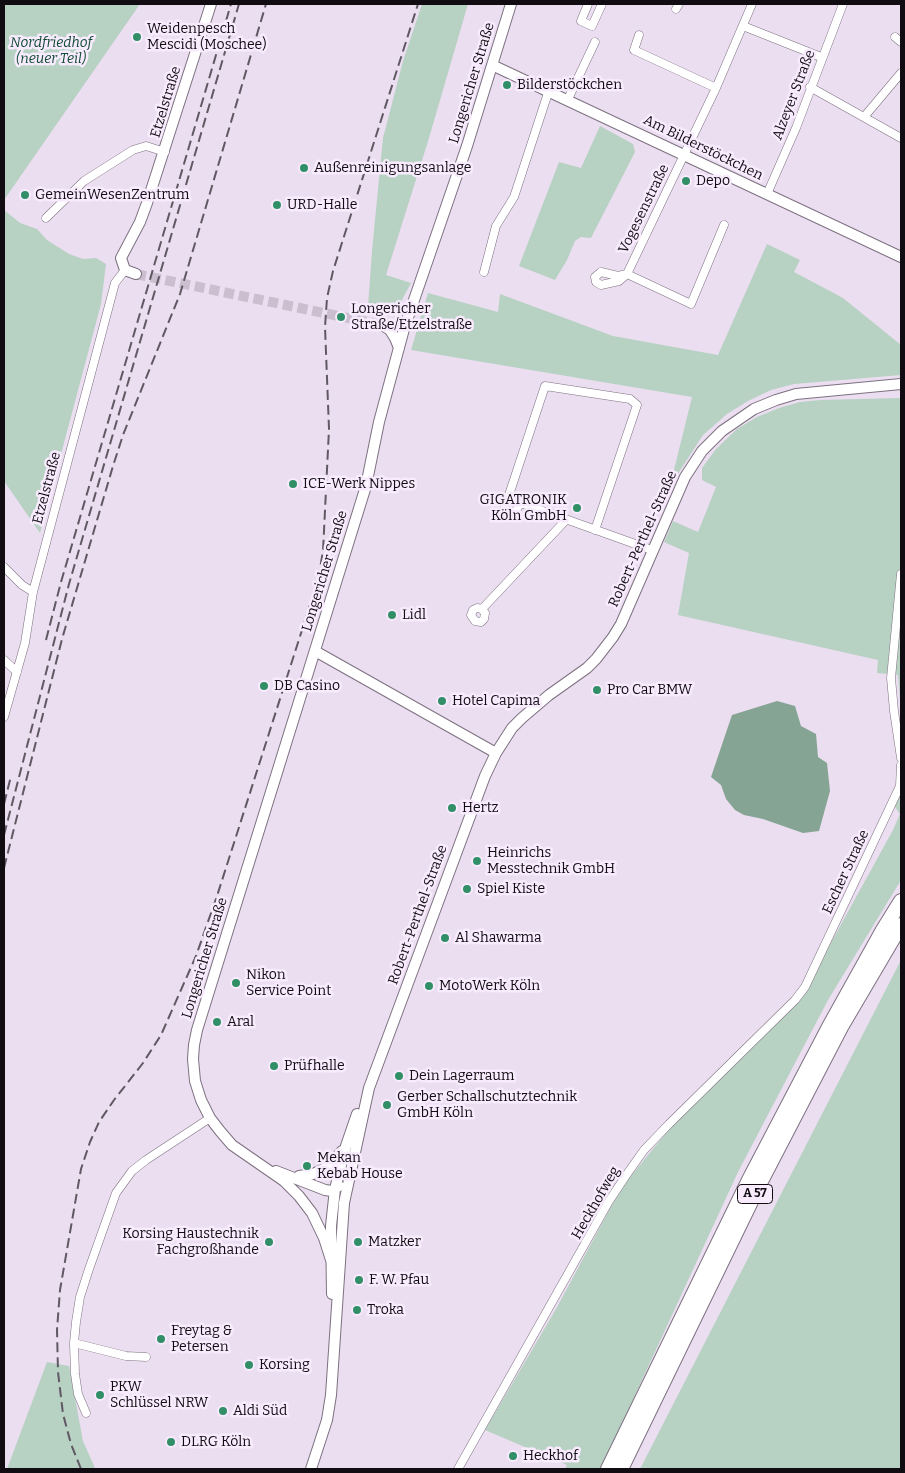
<!DOCTYPE html>
<meta charset="utf-8">
<style>
body{margin:0}
#map{position:relative;width:905px;height:1473px;overflow:hidden;background:#ebdef0;font-family:Bitter,serif}
canvas{display:block}
.frame{position:absolute;inset:0;border:5px solid #100c12;pointer-events:none}
</style>
<div id="map">
<canvas width="905" height="1473"></canvas>
<div class="frame"></div>
</div>
<script>
const ctx = document.querySelector('canvas').getContext('2d');
ctx.lineJoin = 'round';
function fill(path, color) { ctx.fillStyle = color; ctx.fill(path, 'evenodd'); }
const poly = rows => new Path2D(rows.map(r => 'M' + r).join(''));
function trace(path, color, width, dash) { ctx.strokeStyle = color; ctx.lineWidth = width; ctx.lineCap = dash ? 'butt' : 'round'; ctx.setLineDash(dash || []); ctx.stroke(path); }
function label(font, color, halo, rows, align = 'center') {
  ctx.font = font + ' Bitter,serif'; ctx.lineWidth = 5; ctx.setLineDash([]); ctx.textBaseline = 'middle'; ctx.strokeStyle = halo; ctx.fillStyle = color; for (const [text, x, y, turn = 0] of rows) {
    ctx.save(); ctx.translate(x, y); ctx.rotate((+turn || 0) * Math.PI / 180); ctx.textAlign = isNaN(turn) ? turn : align; if (halo) ctx.strokeText(text, 0, 0); ctx.fillText(text, 0, 0); ctx.restore();
  }
}
fill(poly([
 [4,4,140,4,4,200],
 [422,4,468,4,429,138,386,275,411,283,395,313,368,307,372,251,383,138,403,61],
 [600,126,633,144,635,152,591,238,581,237,575,241,567,260,555,280,519,266,559,162,581,168],
 [4,210,20,223,37,229,47,240,69,254,83,259,96,258,106,264,101,304,40,533,4,481],
 [767,244,800,260,794,272,843,298,901,345,901,375,794,384,771,390,748,401,727,414,703,435,670,486,692,397,411,350,428,293,498,312,500,294,613,336,718,355],
 [901,398,901,713,898,675,877,673,878,660,678,615,689,553,664,542,673,521,698,532,716,487,702,480,702,468,716,449,737,429,757,417,779,408,800,402,820,400],
 [901,788,901,880,828,1000,738,1172,601,1469,565,1469,567,1465,485,1430,556,1309,612,1205,630,1177,671,1127,806,988,893,830,900,814,895,807],
 [901,960,901,1469,640,1469],
 [47,1362,69,1366,83,1441,95,1468,99,1469,7,1469]
]), '#b7d1c3');
fill(poly([
 [777,701,795,706,801,726,816,734,818,757,827,763,830,791,819,831,803,833,763,819,744,815,735,810,726,799,721,785,711,777,732,715]
]), '#85a493');
trace(poly([
 [136,274,382,325]
]), '#cabecf', 10, [10, 5]);
const street = poly([
 [588,4,581,21,592,26,602,4],
 [676,9,679,4],
 [743,26,821,57],
 [639,35,634,50,716,88],
 [895,37,901,42],
 [810,87,901,138],
 [568,99,595,42],
 [864,117,901,73],
 [767,194,796,128,843,4],
 [46,218,84,181,133,150,146,146,165,152],
 [724,225,691,304,627,274,716,88,752,4],
 [484,272,496,226,514,197,549,90],
 [601,272,618,276,627,274,619,281,601,285,596,282,595,277,601,272],
 [515,501,652,550],
 [520,503,514,515,509,516,505,513,504,510,545,386,630,399,637,405,595,530],
 [4,567,22,585,33,592],
 [901,574,891,678,894,711,901,758],
 [482,609,485,613,484,619,481,622,475,621,471,615,473,610,477,608,482,609,566,520],
 [4,660,17,672],
 [4,717,25,643,33,592,115,283,125,270],
 [74,1343,126,1356,146,1357],
 [86,1413,78,1394,75,1374,74,1343,76,1322,80,1297,89,1269,116,1193,132,1171,146,1160,210,1118],
 [458,1469,609,1201,627,1174,644,1150,669,1124,795,1000,805,987,900,786,901,765]
]);
const secondary = poly([
 [492,65,901,257],
 [136,274,125,270,121,258,140,222,147,203,211,4],
 [382,325,390,330,395,338,399,348],
 [315,651,496,753],
 [276,1171,325,1190,332,1191,339,1186],
 [299,1176,313,1174,328,1167,342,1151],
 [331,1260,324,1238,312,1213,299,1196,284,1181,232,1145,220,1131,210,1118,201,1100,195,1081,193,1059,194,1045,197,1030,366,486,379,422,404,329,467,146,511,4],
 [332,1294,331,1226,335,1189,346,1146,357,1114],
 [311,1469,327,1420,331,1395,344,1203,369,1088,485,776,496,753,512,728,522,718,549,695,587,668,596,659,613,637,621,624,685,477,702,451,722,431,754,409,776,400,796,394,901,384]
]);
const highway = poly([
 [608,1469,749,1180,829,1027,883,930,901,901],
 [621,1469,760,1183,841,1027,901,925]
]);
trace(street, '#7d7181', 9);
trace(secondary, '#7d7181', 12);
trace(highway, '#7d7181', 16);
trace(street, '#fff', 8);
trace(secondary, '#fff', 10);
trace(highway, '#fff', 14);
trace(poly([
 [46,640,61,582,231,4],
 [4,804,11,776],
 [4,835,69,584,239,4],
 [4,868,62,639,113,466,123,435,180,294,266,4],
 [14,1469,15,1469],
 [81,1469,71,1444,63,1414,58,1372,57,1330,60,1290,81,1169,90,1142,99,1122,114,1100,143,1063,161,1035,196,956,217,896,318,580,323,551,329,429,325,327,327,298,333,271,418,4]
]), '#605963', 2, [10, 5]);
for (const [x, y, r, color] of [
 [137,37,5,"#308f67"],
 [507,85,5,"#308f67"],
 [304,168,5,"#308f67"],
 [686,181,5,"#308f67"],
 [25,195,5,"#308f67"],
 [277,205,5,"#308f67"],
 [341,317,5,"#308f67"],
 [293,484,5,"#308f67"],
 [577,508,5,"#308f67"],
 [392,615,5,"#308f67"],
 [264,686,5,"#308f67"],
 [597,690,5,"#308f67"],
 [442,701,5,"#308f67"],
 [452,808,5,"#308f67"],
 [477,861,5,"#308f67"],
 [467,889,5,"#308f67"],
 [445,938,5,"#308f67"],
 [236,983,5,"#308f67"],
 [429,986,5,"#308f67"],
 [217,1022,5,"#308f67"],
 [274,1066,5,"#308f67"],
 [399,1076,5,"#308f67"],
 [387,1105,5,"#308f67"],
 [307,1166,5,"#308f67"],
 [269,1242,5,"#308f67"],
 [358,1242,5,"#308f67"],
 [359,1280,5,"#308f67"],
 [357,1310,5,"#308f67"],
 [161,1339,5,"#308f67"],
 [249,1365,5,"#308f67"],
 [100,1395,5,"#308f67"],
 [223,1411,5,"#308f67"],
 [171,1442,5,"#308f67"],
 [513,1456,5,"#308f67"]
]) { const dot = new Path2D(); dot.arc(x, y, r, 0, 2 * Math.PI); ctx.fillStyle = color; ctx.fill(dot); trace(dot, '#f8ebfd', 2); }
for (const [x, y, w] of [
 [755,1194,35]
]) { const box = new Path2D(); box.roundRect(x - w / 2, y - 9.5, w, 19, 4); ctx.fillStyle = '#f8ebfd'; ctx.fill(box); trace(box, '#100c12', 1); }
label('bold 12px', '#100c12', null, [
 ["A 57",755,1194]
]);
label('14px', '#100c12', '#f8ebfd', [
 ["Weidenpesch",147,29],
 ["Mescidi (Moschee)",147,45],
 ["Bilderstöckchen",517,85],
 ["Außenreinigungsanlage",314,168],
 ["Depo",696,181],
 ["GemeinWesenZentrum",35,195],
 ["URD-Halle",287,205],
 ["Longericher",351,309],
 ["Straße/Etzelstraße",351,325],
 ["ICE-Werk Nippes",303,484],
 ["GIGATRONIK",567,500,"right"],
 ["Köln GmbH",567,516,"right"],
 ["Lidl",402,615],
 ["DB Casino",274,686],
 ["Pro Car BMW",607,690],
 ["Hotel Capima",452,701],
 ["Hertz",462,808],
 ["Heinrichs",487,853],
 ["Messtechnik GmbH",487,869],
 ["Spiel Kiste",477,889],
 ["Al Shawarma",455,938],
 ["Nikon",246,975],
 ["Service Point",246,991],
 ["MotoWerk Köln",439,986],
 ["Aral",227,1022],
 ["Prüfhalle",284,1066],
 ["Dein Lagerraum",409,1076],
 ["Gerber Schallschutztechnik",397,1097],
 ["GmbH Köln",397,1113],
 ["Mekan",317,1158],
 ["Kebab House",317,1174],
 ["Korsing Haustechnik",259,1234,"right"],
 ["Fachgroßhande",259,1250,"right"],
 ["Matzker",368,1242],
 ["F. W. Pfau",369,1280],
 ["Troka",367,1310],
 ["Freytag &",171,1331],
 ["Petersen",171,1347],
 ["Korsing",259,1365],
 ["PKW",110,1387],
 ["Schlüssel NRW",110,1403],
 ["Aldi Süd",233,1411],
 ["DLRG Köln",181,1442],
 ["Heckhof",523,1456]
], 'left');
label('italic 14px', '#104a33', '#f8ebfd', [
 ["Nordfriedhof",51,43],
 ["(neuer Teil)",51,59]
]);
label('14px', '#100c12', '#f8ebfd', [
 ["Longericher Straße",472,83,-73],
 ["Alzeyer Straße",794,95,-69],
 ["Etzelstraße",166,102,-73],
 ["Am Bilderstöckchen",703,148,26],
 ["Vogesenstraße",644,209,-64],
 ["Etzelstraße",47,488,-75],
 ["Robert-Perthel-Straße",643,539,-66],
 ["Longericher Straße",325,571,-73],
 ["Escher Straße",846,872,-65],
 ["Robert-Perthel-Straße",418,915,-70],
 ["Longericher Straße",205,958,-73],
 ["Heckhofweg",596,1203,-60]
]);
</script>
